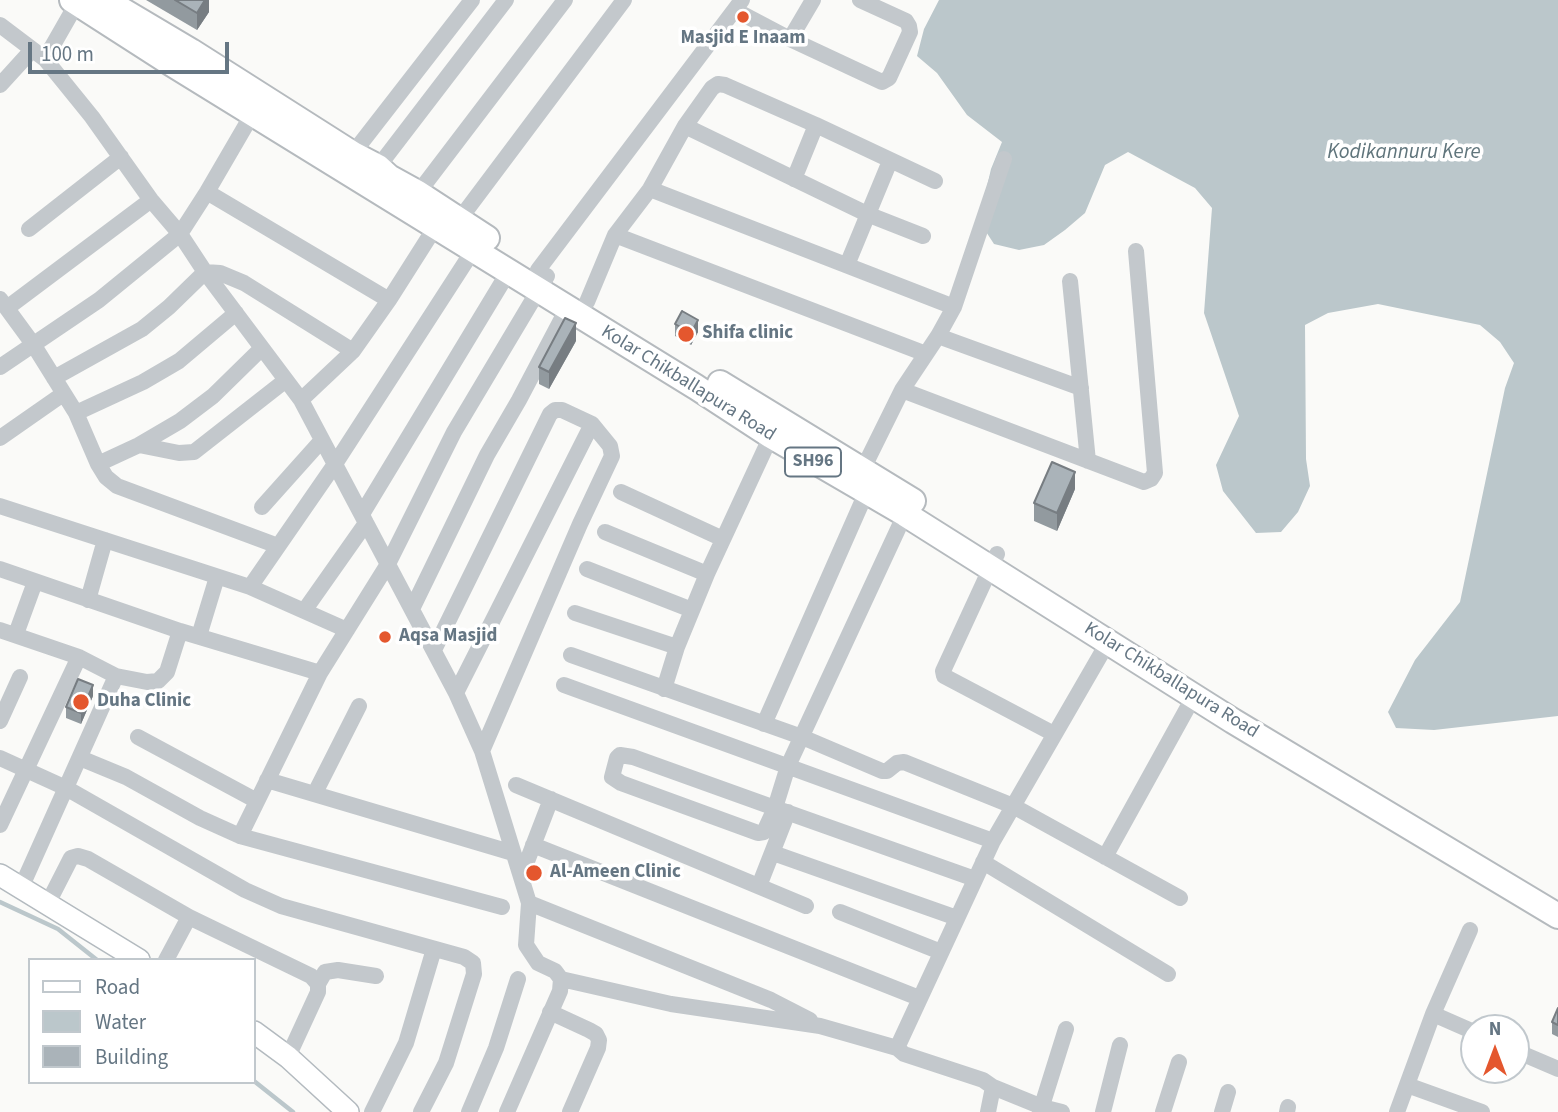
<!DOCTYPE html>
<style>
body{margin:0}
#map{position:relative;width:1558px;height:1112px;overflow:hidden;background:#fafaf8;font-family:"Source Sans 3",sans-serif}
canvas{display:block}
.legend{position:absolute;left:28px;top:958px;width:228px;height:126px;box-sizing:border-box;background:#fff;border:2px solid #c1c8cd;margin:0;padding:9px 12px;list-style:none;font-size:21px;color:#657683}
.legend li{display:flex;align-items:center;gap:14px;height:35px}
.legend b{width:35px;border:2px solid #c1c8cd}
.north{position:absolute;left:1460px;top:1014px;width:70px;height:70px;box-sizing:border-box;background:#fff;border:2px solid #c1c8cd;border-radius:50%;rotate:0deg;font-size:19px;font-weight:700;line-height:28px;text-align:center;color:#657683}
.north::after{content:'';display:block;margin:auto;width:24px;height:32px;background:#e4572e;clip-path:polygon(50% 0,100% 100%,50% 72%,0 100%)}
.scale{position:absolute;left:28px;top:42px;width:201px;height:32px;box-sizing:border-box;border:4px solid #657683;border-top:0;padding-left:9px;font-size:21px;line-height:24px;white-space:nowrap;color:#657683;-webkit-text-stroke:5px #fff;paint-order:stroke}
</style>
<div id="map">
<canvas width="1558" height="1112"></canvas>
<ul class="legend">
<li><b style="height:9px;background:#fff"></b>Road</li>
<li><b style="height:19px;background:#bbc7cb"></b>Water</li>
<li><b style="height:19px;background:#aab3b9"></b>Building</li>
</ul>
<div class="north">N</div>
<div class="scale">100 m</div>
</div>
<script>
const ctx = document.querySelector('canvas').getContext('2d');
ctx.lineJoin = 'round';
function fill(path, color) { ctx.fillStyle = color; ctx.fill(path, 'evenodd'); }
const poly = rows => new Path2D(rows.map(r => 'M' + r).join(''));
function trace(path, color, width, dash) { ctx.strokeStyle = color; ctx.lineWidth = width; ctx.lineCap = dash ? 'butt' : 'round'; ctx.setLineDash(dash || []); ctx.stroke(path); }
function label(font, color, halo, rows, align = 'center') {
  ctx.font = font + ' "Source Sans 3",sans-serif'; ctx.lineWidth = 7; ctx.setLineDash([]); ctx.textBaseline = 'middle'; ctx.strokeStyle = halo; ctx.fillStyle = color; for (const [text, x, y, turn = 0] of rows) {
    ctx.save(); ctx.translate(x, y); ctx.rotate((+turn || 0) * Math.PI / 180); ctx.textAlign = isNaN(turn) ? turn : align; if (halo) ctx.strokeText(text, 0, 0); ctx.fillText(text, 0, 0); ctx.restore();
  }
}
fill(poly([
 [939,0,1558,0,1558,716,1434,730,1396,728,1388,712,1415,660,1460,602,1505,388,1514,363,1500,342,1480,325,1378,304,1328,313,1305,325,1306,459,1310,486,1298,512,1281,532,1256,533,1223,491,1216,465,1239,416,1204,313,1212,208,1195,188,1128,152,1105,165,1085,213,1065,230,1044,245,1019,250,994,244,979,221,991,169,1002,142,967,115,937,73,917,56,924,29]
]), '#bbc7cb');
trace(poly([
 [0,902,58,929,97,960],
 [254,1081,293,1112]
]), '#bbc7cb', 4.5);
const secondary = poly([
 [0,875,139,960],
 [254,1032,288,1057,348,1112]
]);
const primary = poly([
 [72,0,167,61,696,387,771,436,905,514,1233,721,1558,916],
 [105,0,191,51,353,154,378,167,389,177,418,193,487,238],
 [720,383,913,501]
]);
trace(secondary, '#b3babf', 24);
trace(primary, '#b5babe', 28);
trace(poly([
 [735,10,790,39,882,82,889,78,910,32,909,26,906,21,860,0],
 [0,25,45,59,92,117,151,200,180,234,205,272,301,400,456,693,482,751,529,903,526,945,538,963,555,971,561,979,560,991,507,1112],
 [790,39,813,0],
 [45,59,77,3],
 [0,85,32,50],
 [685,126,867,214,923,236],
 [347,161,472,0],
 [378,167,506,0],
 [794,179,816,125],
 [650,189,954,307],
 [207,192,389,300],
 [418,193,565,0],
 [459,220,624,0],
 [29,229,121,157],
 [615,235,926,354],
 [847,265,890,161],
 [538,270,742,0],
 [1070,281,1088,461],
 [0,299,33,344,76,413,98,464,106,477,117,486,278,546],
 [587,302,615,235,650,189,685,126,712,88,718,84,725,85,816,125,935,181],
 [7,308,151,200],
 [938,336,1081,388],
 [0,367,99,300,180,234,207,192,253,113],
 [54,378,142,329,169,307,205,272,220,273,244,283,353,351],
 [902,390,1144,482,1151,479,1155,473,1136,251],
 [301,400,353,351,389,300,436,226],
 [76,413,143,382,179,361,236,313],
 [0,438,63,394],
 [139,445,179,453,194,452,286,380],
 [98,464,139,445,180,421,213,396,262,348],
 [859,477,902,390,938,336,954,307,1004,159],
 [621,492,723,539],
 [0,506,250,587,347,630],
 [262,507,322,440],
 [362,514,509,271],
 [905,514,788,766,775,808,764,832,758,833,621,783,612,777,617,758,620,755,633,757,775,808,975,879],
 [605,532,707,574],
 [997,554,943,671,944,676,1054,734],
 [0,569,180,631,320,673],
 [587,569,692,610],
 [250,587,335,464,474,249],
 [88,600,105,540],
 [412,609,487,455,519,400,568,307],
 [304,611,366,523],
 [575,613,677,647],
 [0,630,79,657,116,676,147,682,158,681,167,672,180,631],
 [16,634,35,582],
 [199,636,217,577],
 [434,650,550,414,555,410,562,410,592,424,610,446,612,456,580,524,482,751],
 [571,655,802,737,882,771,887,771,897,763,904,762,1013,806,1180,898],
 [564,685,993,841],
 [664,689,677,647,707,574,771,436],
 [456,693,592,424],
 [0,721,20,677],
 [764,724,866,493],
 [138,737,257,801],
 [0,758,66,788,245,890,281,906,464,957,473,963,474,974,446,1063,421,1112],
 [80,758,126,777,200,818,240,836,502,907],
 [267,780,513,853],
 [516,785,806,906],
 [315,793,359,706],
 [0,825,79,657],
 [240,836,320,673,388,564,454,432,547,276],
 [533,845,919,998],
 [773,853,957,918],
 [1105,857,1194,696],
 [983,862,1168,974],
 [521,877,551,799],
 [759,886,788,812],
 [21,888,116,676],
 [529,903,771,1000,810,1020],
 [47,905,71,858,78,856,88,859,189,917,311,976,318,984,318,992,288,1057],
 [840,912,941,952],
 [166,960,189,917],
 [561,979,671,1004,820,1026,897,1048],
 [318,984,325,972,338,970,376,976],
 [550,1012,589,1030,596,1034,599,1040,598,1048,570,1112],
 [1433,1014,1474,1032],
 [1516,1051,1558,1069],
 [1407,1085,1482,1112],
 [993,1087,1042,1107,1062,1112],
 [372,1112,406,1043,434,949],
 [469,1112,496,1048,518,979],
 [988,1112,993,1087,983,1080,904,1054,897,1048,993,841,1108,642],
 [1040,1112,1066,1029],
 [1103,1112,1120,1045],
 [1163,1112,1179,1062],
 [1222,1112,1228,1092],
 [1287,1112,1288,1107],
 [1397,1112,1433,1014,1470,930]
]), '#c3c8cc', 16);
trace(secondary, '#fff', 21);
trace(primary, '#fff', 24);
fill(poly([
 [146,0,209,0,209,12,197,30],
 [675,324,698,332,691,345,675,336],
 [576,341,549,389,539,384,539,367],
 [1075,489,1057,531,1034,521,1034,503],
 [93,696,81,724,66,718,66,707],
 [1558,1008,1558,1037,1552,1034,1552,1022]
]), '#929a9f');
fill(poly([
 [205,0,209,0,209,12,197,30,197,13],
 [698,320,698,332,691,345,691,333],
 [576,323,576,341,549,389,549,372],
 [1075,472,1075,489,1057,531,1057,513],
 [93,685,93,696,81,724,81,713]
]), '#777d82');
const building = poly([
 [175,0,205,0,197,13,175,0],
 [682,311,698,320,691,333,675,324,682,311],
 [565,318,576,323,549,372,539,367,565,318],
 [1052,462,1075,472,1057,513,1034,503,1052,462],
 [78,679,93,685,81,713,66,707,78,679],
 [1558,1008,1558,1025,1552,1022,1558,1008]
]);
fill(building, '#aab3b9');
trace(building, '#777d82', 2);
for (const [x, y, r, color] of [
 [743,17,7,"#e4572e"],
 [686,334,9,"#e4572e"],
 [385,637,7,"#e4572e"],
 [81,702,9,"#e4572e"],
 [534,873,9,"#e4572e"]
]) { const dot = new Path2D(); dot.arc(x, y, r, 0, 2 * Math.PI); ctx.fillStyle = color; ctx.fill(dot); trace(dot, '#fff', 2.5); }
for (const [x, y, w] of [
 [813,462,56]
]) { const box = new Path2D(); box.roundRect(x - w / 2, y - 14.5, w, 29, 5); ctx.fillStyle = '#fff'; ctx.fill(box); trace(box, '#657683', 2); }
label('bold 18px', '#657683', null, [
 ["SH96",813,462]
]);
label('bold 19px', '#657683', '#fff', [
 ["Masjid E Inaam",743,39,"center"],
 ["Shifa clinic",702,334],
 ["Aqsa Masjid",399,637],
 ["Duha Clinic",97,702],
 ["Al-Ameen Clinic",550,873]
], 'left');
label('19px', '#657683', '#fff', [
 ["Kolar Chikballapura Road",688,384,32],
 ["Kolar Chikballapura Road",1171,681,32]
]);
label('italic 21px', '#60757c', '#fff', [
 ["Kodikannuru Kere",1404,153]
]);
</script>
